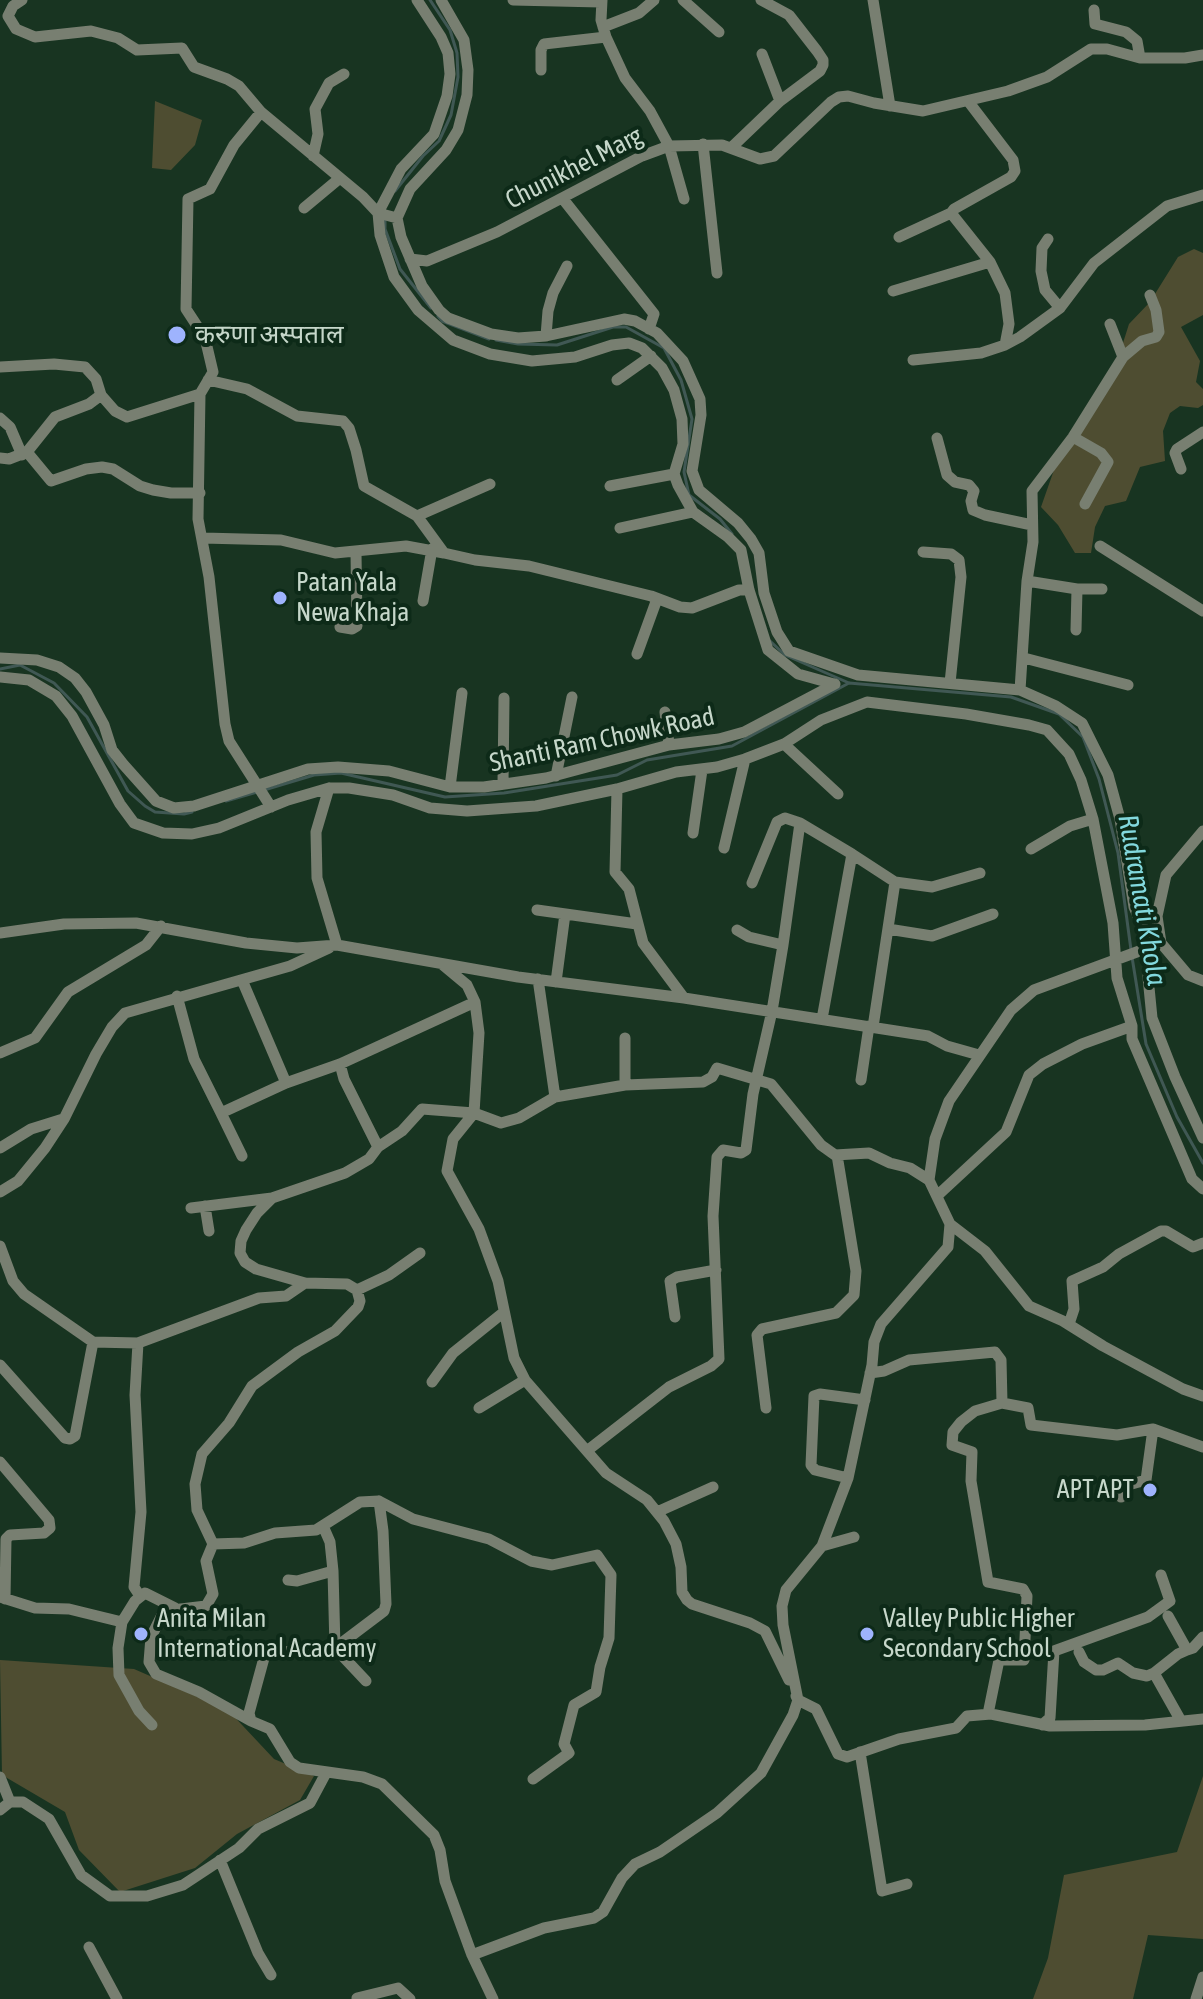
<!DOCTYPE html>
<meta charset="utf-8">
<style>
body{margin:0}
canvas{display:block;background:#183421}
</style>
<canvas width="1203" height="1999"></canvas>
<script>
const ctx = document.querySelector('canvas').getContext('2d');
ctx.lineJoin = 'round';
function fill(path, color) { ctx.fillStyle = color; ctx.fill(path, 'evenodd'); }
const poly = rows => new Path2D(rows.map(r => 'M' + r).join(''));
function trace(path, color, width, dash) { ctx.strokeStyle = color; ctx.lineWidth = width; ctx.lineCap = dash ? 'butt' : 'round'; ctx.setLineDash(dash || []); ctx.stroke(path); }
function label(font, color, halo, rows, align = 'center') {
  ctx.font = font + ' "Asap Condensed","Noto Sans Devanagari",sans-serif'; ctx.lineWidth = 8; ctx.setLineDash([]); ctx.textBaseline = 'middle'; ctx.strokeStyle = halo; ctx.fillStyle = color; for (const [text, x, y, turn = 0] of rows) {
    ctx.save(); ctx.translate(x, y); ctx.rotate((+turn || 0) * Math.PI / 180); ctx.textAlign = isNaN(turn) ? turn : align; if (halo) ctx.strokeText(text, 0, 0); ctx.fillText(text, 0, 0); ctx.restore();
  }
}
fill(poly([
 [155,101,202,120,195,145,171,170,152,168],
 [1194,249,1203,253,1203,315,1181,327,1200,361,1196,382,1203,389,1203,405,1198,408,1180,406,1170,413,1163,431,1165,461,1140,467,1126,501,1105,506,1095,527,1091,553,1075,553,1058,525,1041,507,1061,450,1116,365,1129,324,1150,302,1178,257],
 [0,1660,134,1669,228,1710,274,1759,314,1776,300,1800,237,1834,195,1868,120,1892,79,1850,65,1812,2,1775],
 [1203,1776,1203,1939,1148,1935,1133,1999,1033,1999,1048,1958,1064,1875,1177,1852]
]), '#4e4d31');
trace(poly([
 [395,191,423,156,439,141,451,115,458,77,457,53,450,30,430,0],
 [385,217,385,229,400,269,431,308],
 [438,316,442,321,489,339],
 [496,340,518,344,557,345,613,327,626,327,664,348,681,380,692,419,684,472,689,495,720,519,732,534],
 [770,641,785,655,849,683,1011,697,1059,714,1083,737,1099,779,1118,853,1131,950],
 [0,669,20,665,54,683,87,717,128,791,145,806,155,812,184,814,192,812],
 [264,790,314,775,341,773,445,797,504,793,617,775,647,760,732,746,849,683],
 [226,801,257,792],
 [1132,957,1146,1044,1177,1117,1203,1163]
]), '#405854', 3);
trace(poly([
 [22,0,13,6,8,16,16,29,35,37,91,31,118,38,137,50,182,48,194,67,227,79,239,86,261,112,363,197,378,213,397,218,401,237,422,286,439,310,448,318,491,334,518,338,546,336,624,319,635,321,657,333,683,361,700,399,701,415,692,471,699,490,738,523,751,539,759,553,764,593,777,632,789,651,858,675,1020,690,1056,706,1082,723,1108,775,1120,819,1134,907,1152,947,1148,977,1152,1018,1175,1077,1203,1138],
 [417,0,441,37,448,53,450,74,447,96,434,134,401,169,378,213,380,235,394,277,418,310,453,340,490,354,532,361,575,357,612,345,629,343,642,348,662,368,674,390,682,419,683,444,674,474,678,485,693,512,728,537,741,550,749,590,768,650,798,674,834,684],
 [513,0,601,2],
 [602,0,601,20,606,37,625,78,650,111,669,146,684,199],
 [683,0,719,32],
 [873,0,890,106],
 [1094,10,1095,24,1126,32,1137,41,1140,58],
 [603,27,639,13,654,0],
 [762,54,780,101],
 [541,70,541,50,544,44,606,37],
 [261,112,234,145,210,189,188,199,186,309,205,338,213,372,200,394,198,519,209,577,225,724,229,741,271,807],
 [703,144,717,273],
 [732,147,780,101,820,71,823,65,823,60,817,51,789,15,761,0],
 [313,156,318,134,315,109,329,83,344,74],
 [563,199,654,314,649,329],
 [304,208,340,178],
 [951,213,990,262,1005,293,1009,324,1005,345],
 [397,218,410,189,446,150,458,130,467,95,468,70,464,40,441,0],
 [899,237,951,213,954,209,1011,177,1015,171,1013,160,968,101],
 [1048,239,1042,248,1041,271,1045,290,1060,308],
 [410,259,427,261,497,232,642,156,669,146,722,145,760,159,774,156,831,102,839,97,848,96,874,103,923,111,1008,91,1047,77,1091,49,1107,49,1140,58,1185,58,1203,55],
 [893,291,990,262],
 [1110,324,1123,357],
 [546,336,548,311,553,293,567,266],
 [913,360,981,353,1005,345,1020,337,1060,308,1094,263,1167,206,1203,195],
 [0,367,54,364,85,367,96,379,101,395,115,411,127,417,200,394],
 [208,380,247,389,297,416,343,421,349,428,356,450,364,486,417,516,444,553,475,560,529,566,651,596,680,607,692,608,739,590,749,590],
 [617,380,651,356],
 [0,418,10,427,22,455],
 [1073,437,1101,453,1108,462,1085,504],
 [937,438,947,475,955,482,969,485,974,491,971,501,973,510,985,515,1032,525],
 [27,452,55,417,89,404,101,395],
 [0,458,9,459,27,452,51,481,86,469,102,467,113,469,140,486,153,490,171,493,200,493],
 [1181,469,1175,453,1177,449,1203,432],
 [610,486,674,474],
 [417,516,490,484],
 [620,528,693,512],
 [203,538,281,540,335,553,406,546,444,553],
 [1100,546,1203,611],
 [923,552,951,554,959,560,961,577,950,683],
 [1027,581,1077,589,1102,589],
 [423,601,432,549],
 [340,627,352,629,357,626,356,552],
 [1076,630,1077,589],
 [637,654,657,599],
 [0,658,37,660,59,667,75,678,86,692,104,725,112,750,123,764,156,801,174,808,194,806,308,769,338,767,389,771,450,787,484,787,546,778,669,745,719,739,744,732,835,684],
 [1024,658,1128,685],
 [0,677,29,680,56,696,72,716,120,804,134,823,163,833,192,834,219,828,288,800,329,788,349,788,393,795,430,808,467,811,536,806,617,789,676,772,717,767,745,759,784,744,821,720,867,702,966,714,1029,725,1047,730,1069,754,1081,780,1093,819,1113,923,1117,978,1132,1026,1132,1039,1192,1179,1203,1189],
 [1020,690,1027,581,1033,542,1032,491,1073,437,1123,357,1142,341,1156,337,1159,332,1156,310,1150,295],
 [665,712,669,745],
 [784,744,838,794],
 [556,776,572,697],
 [503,784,504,698],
 [450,787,462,693],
 [329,788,316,832,317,878,337,945],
 [617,789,615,872,629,889,643,943,684,998],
 [693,833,702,770],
 [724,848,745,759],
 [1031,849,1070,826,1093,819],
 [752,883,777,822,785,818,800,823,852,854],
 [537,910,637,924],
 [888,929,932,936,993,914],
 [0,933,64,924,136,923,246,943,297,948,337,945,518,977,684,998,928,1036,947,1046,979,1055],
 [1161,943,1157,916,1166,875,1203,831],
 [783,945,800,823],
 [443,965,467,985,475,1002,479,1033,474,1113,453,1139,447,1171,479,1229,498,1281,514,1358,525,1380,606,1473,647,1500,664,1521,676,1544,681,1567,682,1592,687,1600,692,1604,750,1623,765,1631,789,1680],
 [538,979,555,1097],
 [242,980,286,1083],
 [556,982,565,914],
 [177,996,194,1059,221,1113,286,1083,340,1064,475,1002],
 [822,1019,852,854,895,882,932,887,980,873],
 [873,1027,895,882],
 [0,1053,35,1038,68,992,146,945,161,926],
 [340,1064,344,1079,378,1147],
 [861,1080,869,1026],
 [625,1085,625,1038],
 [221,1113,242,1156],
 [0,1148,31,1129,63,1119],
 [0,1192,18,1181,45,1148,64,1119,96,1054,112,1027,125,1013,290,966,329,948],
 [938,1195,1006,1132,1029,1075,1043,1064,1082,1044,1132,1026],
 [205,1206,209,1231],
 [191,1208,272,1198],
 [950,1224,985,1251,1029,1306,1063,1321,1103,1346,1183,1389,1203,1396],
 [0,1246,13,1281,24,1294,93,1342,138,1343],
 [357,1290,389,1275,420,1253],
 [675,1317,670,1281,677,1277,716,1270],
 [1069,1324,1074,1309,1072,1281,1103,1267,1119,1254,1161,1231,1166,1231,1193,1247,1203,1243],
 [0,1365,65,1438,70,1439,75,1436,93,1342],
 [870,1373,884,1371,909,1360,995,1352,1001,1360,1002,1403,1028,1408,1031,1425,1117,1435,1153,1429,1203,1447],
 [432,1382,453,1353,504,1312],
 [479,1408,525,1380],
 [766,1408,757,1335,762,1329,836,1313,854,1295,856,1271,837,1155],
 [588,1450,669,1387,711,1366,719,1359,713,1216,717,1157,723,1150,741,1153,746,1150,753,1094,772,1011,783,945,749,937,737,930],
 [0,1462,49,1520,50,1528,44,1533,10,1535,6,1539,5,1599],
 [848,1478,815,1470,811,1465,814,1396,820,1394,865,1400],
 [1121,1497,1121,1487,1146,1480,1153,1429],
 [379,1501,413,1519,489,1539,531,1561,552,1565,597,1555,611,1575,609,1638,600,1667,596,1692,574,1705,564,1744,569,1753,533,1779],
 [657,1512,713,1487],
 [213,1544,206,1561,213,1594,206,1606,164,1611,151,1637,149,1662,156,1674,199,1692,251,1721],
 [822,1546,854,1537],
 [333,1571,335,1648,366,1681],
 [288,1580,297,1581,333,1571,330,1542,323,1526],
 [140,1596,134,1587,141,1512,135,1395,138,1343,259,1298,286,1296,305,1283],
 [0,1597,35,1608,69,1609,122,1622,135,1601,145,1593,175,1608],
 [1168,1616,1187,1650,1193,1648,1203,1637],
 [122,1622,118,1648,119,1675,139,1711,152,1725],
 [1079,1652,1084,1662,1096,1670,1103,1670,1118,1663,1133,1673,1147,1676,1154,1673],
 [796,1696,798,1700,816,1709,838,1754,847,1757,899,1739,956,1728,967,1716,991,1714,1050,1726,1145,1725,1203,1719],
 [988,1714,999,1660,1024,1660,1027,1596,1023,1589,988,1582,971,1481,972,1452,952,1445,953,1432,961,1422,975,1411,1002,1403],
 [1181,1721,1154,1673,1178,1654,1187,1650],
 [1042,1725,1050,1718,1054,1651,1148,1617,1170,1601,1161,1575],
 [860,1752,882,1891,907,1884],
 [0,1777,10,1802],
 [0,1810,10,1802,23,1802,49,1819,81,1875,110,1896,147,1896,183,1885,239,1848,258,1829,310,1803,326,1773],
 [220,1860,258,1953,271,1975],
 [89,1947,117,1999],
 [472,1955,544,1928,594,1918,603,1912,622,1878,635,1864,660,1852,717,1813,761,1773,793,1715,798,1700,783,1625,782,1606,786,1590,822,1546,848,1478,872,1365,874,1342,881,1324,948,1247,950,1224,929,1180,935,1139,949,1101,1011,1010,1034,990,1161,943,1188,975,1203,981],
 [357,1998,398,1988,410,1999],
 [493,1999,472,1955,445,1881,440,1850,434,1835,382,1784,363,1777,299,1768,290,1762,270,1729,251,1721,249,1713,264,1658,268,1653,335,1648,384,1611,386,1604,383,1531,379,1501,360,1502,316,1530,275,1533,244,1543,213,1544,197,1510,195,1484,202,1454,229,1423,252,1386,298,1352,335,1331,358,1307,360,1301,357,1290,347,1284,305,1283,256,1269,245,1262,240,1253,241,1241,246,1230,257,1213,272,1198,345,1173,369,1159,378,1147,402,1131,422,1109,474,1113,501,1123,519,1118,555,1097,625,1085,703,1082,712,1077,717,1068,771,1084,821,1145,835,1155,869,1153,890,1163,910,1168,929,1180],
 [1196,1999,1203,1977]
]), '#787f71', 11);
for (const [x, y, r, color] of [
 [177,335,10,"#9eb3fd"],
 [280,598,8,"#9eb3fd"],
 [1150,1490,8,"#9eb3fd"],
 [141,1634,8,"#9eb3fd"],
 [867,1634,8,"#9eb3fd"]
]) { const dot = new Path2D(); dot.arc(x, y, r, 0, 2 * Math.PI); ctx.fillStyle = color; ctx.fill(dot); trace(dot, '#0d2a18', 3); }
label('26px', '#c6d7ca', '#0d2a18', [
 ["Chunikhel Marg",574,168,-27],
 ["Shanti Ram Chowk Road",602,740,-12]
]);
label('26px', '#c6d7ca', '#0d2a18', [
 ["करुणा अस्पताल",195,335],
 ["Patan Yala",296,583],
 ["Newa Khaja",296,613],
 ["APT APT",1134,1490,"right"],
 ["Anita Milan",157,1619],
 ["International Academy",157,1649],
 ["Valley Public Higher",883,1619],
 ["Secondary School",883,1649]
], 'left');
label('italic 28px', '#82d8dd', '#0d2a18', [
 ["Rudramati Khola",1142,900,80]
]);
</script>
